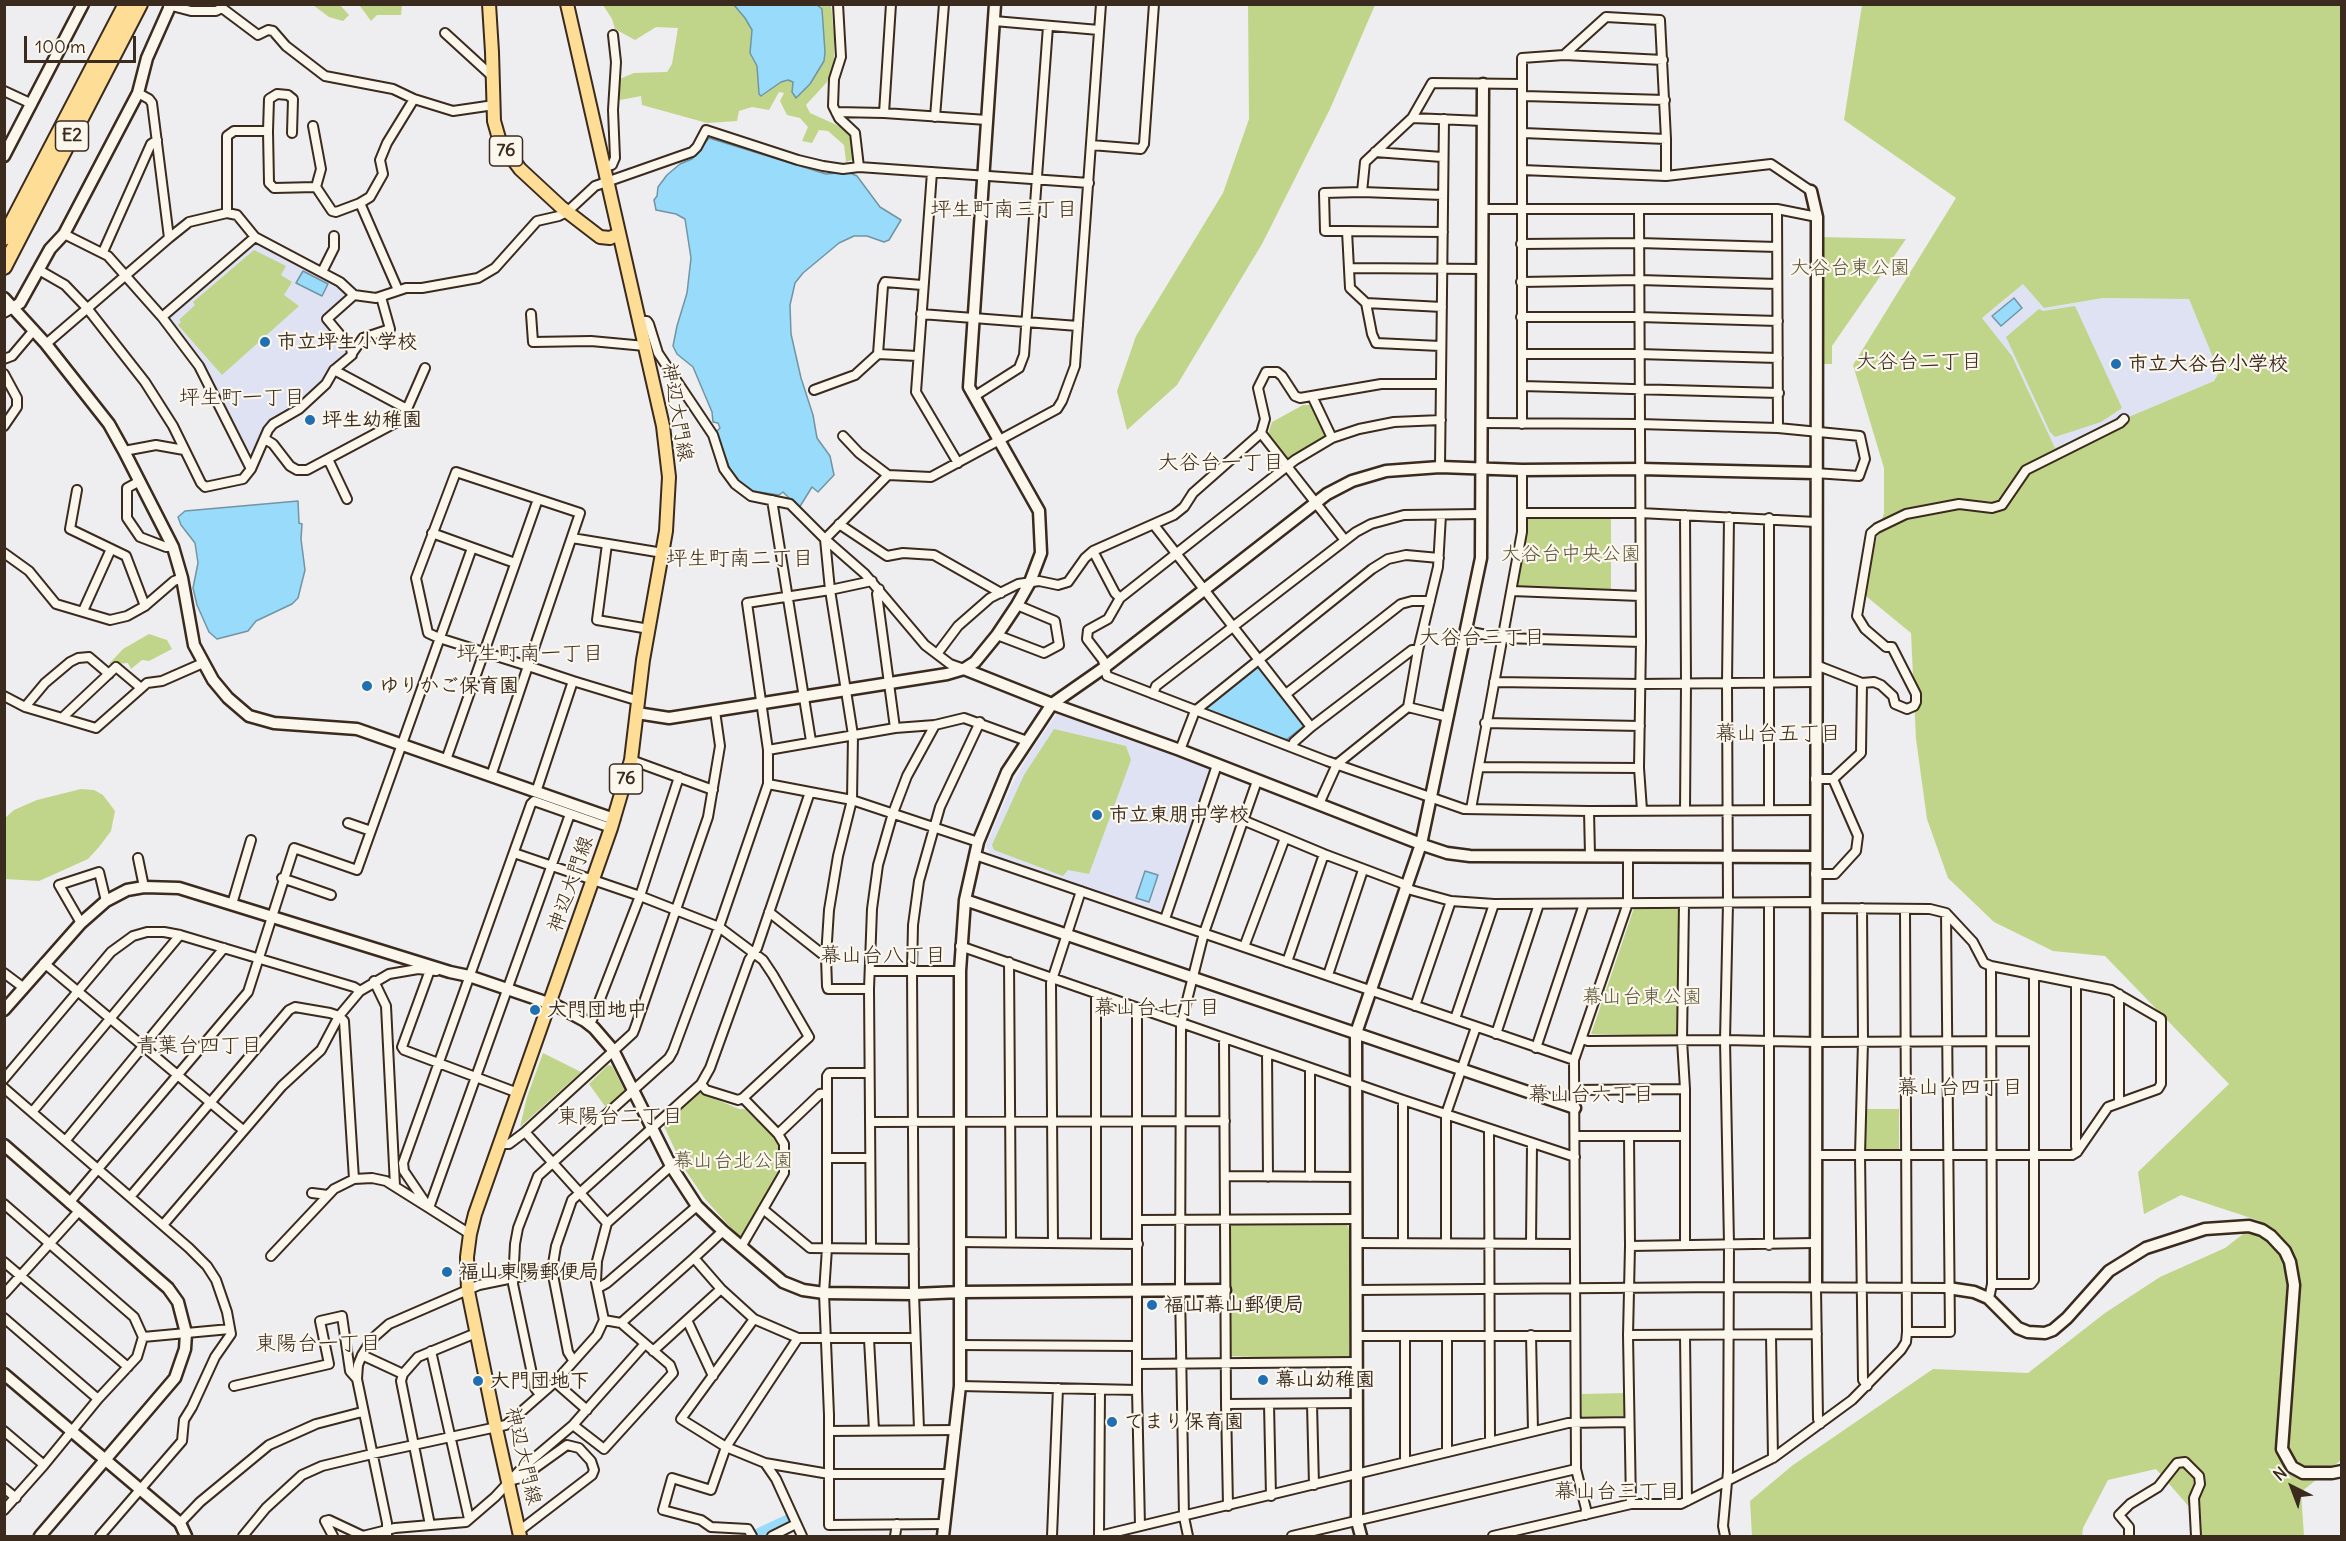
<!DOCTYPE html>
<meta charset="utf-8">
<style>
body{margin:0}
#map{position:relative;width:2346px;height:1541px;overflow:hidden;background:#eeedef;font-family:Delius,sans-serif}
canvas{display:block}
.frame{position:absolute;inset:0;border:6px solid #3b2a1e;pointer-events:none}
.north{position:absolute;left:2262px;top:1457px;width:60px;height:60px;-webkit-text-stroke:4px #fbf7ec;paint-order:stroke;rotate:318deg;font-size:16px;font-weight:700;line-height:24px;text-align:center;color:#3b2a1e}
.north::after{content:'';display:block;margin:auto;width:21px;height:27px;background:#3b2a1e;clip-path:polygon(50% 0,100% 100%,50% 72%,0 100%)}
.scale{position:absolute;left:24px;top:36px;width:112px;height:27px;box-sizing:border-box;border:3px solid #3b2a1e;border-top:0;padding-left:8px;font-size:18px;line-height:21px;white-space:nowrap;color:#3b2a1e;-webkit-text-stroke:4px #fbf7ec;paint-order:stroke}
</style>
<div id="map">
<canvas width="2346" height="1541"></canvas>
<div class="frame"></div>
<div class="north">N</div>
<div class="scale">100 m</div>
</div>
<script>
const ctx = document.querySelector('canvas').getContext('2d');
ctx.lineJoin = 'round';
function fill(path, color) { ctx.fillStyle = color; ctx.fill(path, 'evenodd'); }
const poly = rows => new Path2D(rows.map(r => 'M' + r).join(''));
function trace(path, color, width, dash) { ctx.strokeStyle = color; ctx.lineWidth = width; ctx.lineCap = dash ? 'butt' : 'round'; ctx.setLineDash(dash || []); ctx.stroke(path); }
function label(font, color, halo, rows, align = 'center') {
  ctx.font = font + ' Delius,"Klee One",sans-serif'; ctx.lineWidth = 4.5; ctx.setLineDash([]); ctx.textBaseline = 'middle'; ctx.strokeStyle = halo; ctx.fillStyle = color; for (const [text, x, y, turn = 0] of rows) {
    ctx.save(); ctx.translate(x, y); ctx.rotate((+turn || 0) * Math.PI / 180); ctx.textAlign = isNaN(turn) ? turn : align; if (halo) ctx.strokeText(text, 0, 0); ctx.fillText(text, 0, 0); ctx.restore();
  }
}
fill(poly([
 [255,240,339,284,347,293,347,296,323,318,349,349,349,353,337,361,323,382,296,407,266,424,255,450,249,451,203,363,168,319,168,316],
 [2023,284,2045,308,2103,298,2189,299,2219,371,2214,381,2055,448,2012,356,1982,318],
 [1061,711,1208,767,1210,772,1161,911,1156,912,990,854,986,845,1012,785,1028,756,1058,712]
]), '#dfe2f2');
fill(poly([
 [313,5,340,5,349,15,343,21,329,17],
 [355,5,402,4,402,5,401,15,377,15,371,21,360,6],
 [603,5,734,5,745,18,752,30,750,53,757,65,759,94,762,96,781,82,788,80,810,84,824,61,822,10,817,5,831,5,834,34,834,60,827,82,806,105,810,113,848,130,853,136,855,159,846,162,844,145,828,131,819,130,812,143,802,141,808,127,800,118,787,115,780,101,784,93,779,92,769,110,752,107,739,111,737,121,707,123,642,105,641,96,620,100,617,80,634,73,667,72,672,64,678,28,656,27,635,40,615,29,612,19],
 [1248,5,1375,5,1330,109,1262,244,1177,385,1127,430,1117,391,1136,336,1223,193,1249,119],
 [1862,5,2341,5,2341,1460,2301,1492,2304,1536,2191,1536,2192,1510,2156,1469,2108,1480,2083,1528,2082,1536,1752,1536,1750,1501,1793,1465,1933,1369,2028,1373,2105,1313,2160,1277,2225,1248,2260,1221,2181,1195,2144,1214,2138,1172,2229,1084,2105,956,2053,951,1994,922,1948,878,1927,819,1916,739,1911,633,1861,592,1884,513,1884,468,1853,365,1956,198,1844,120],
 [2023,284,2044,308,2103,298,2189,299,2219,372,2214,381,2055,448,2012,356,1982,318],
 [1820,237,1906,239,1832,346,1832,364,1822,364],
 [254,250,286,266,281,275,292,282,284,295,299,306,222,375,178,325,181,322,179,320,195,305,193,302],
 [2075,306,2122,408,2101,422,2055,437,2050,432,2006,337,2039,309,2043,311],
 [1303,405,1312,405,1326,437,1287,459,1268,434,1272,422],
 [1523,515,1611,515,1611,594,1513,590],
 [149,634,167,640,172,649,149,661,142,660,131,669,128,663,109,664,123,649],
 [1054,729,1126,746,1131,760,1089,874,1068,870,1063,876,994,850,992,845,1024,775],
 [81,789,94,790,103,795,115,811,111,831,99,847,88,859,39,881,5,879,5,818,14,810,37,800],
 [1634,908,1679,909,1677,1036,1591,1034],
 [543,1053,581,1072,520,1127,527,1097],
 [608,1065,612,1066,624,1089,624,1093,607,1109,589,1084],
 [699,1092,739,1109,745,1109,777,1141,779,1146,778,1176,741,1239,705,1199,682,1165,663,1124],
 [1861,1109,1899,1109,1899,1154,1860,1155],
 [1231,1223,1347,1224,1351,1238,1349,1357,1304,1359,1229,1356,1228,1226],
 [1625,1393,1624,1416,1582,1418,1582,1394]
]), '#c1d58a');
const water = poly([
 [734,5,817,5,822,9,825,52,824,61,810,84,796,98,792,92,793,82,788,80,781,82,761,96,759,94,757,66,750,53,752,30,745,18,734,5],
 [709,138,826,174,848,172,857,176,880,207,901,220,889,240,884,242,867,236,854,236,839,243,803,273,795,283,790,305,791,334,801,378,813,415,817,438,830,456,834,475,818,492,812,487,799,508,783,492,779,495,752,491,744,488,733,477,716,432,720,428,718,423,713,422,712,412,693,367,677,354,673,346,677,326,687,293,691,258,685,219,676,214,656,210,654,200,657,196,658,187,667,175,680,164,692,159,709,138],
 [303,271,328,284,322,296,296,283,303,271],
 [2014,298,2022,308,2001,326,1992,316,2014,298],
 [298,501,299,523,302,524,301,539,305,570,298,598,292,604,256,621,248,631,217,639,209,632,197,605,193,588,198,563,195,543,181,525,178,517,185,511,298,501],
 [1259,663,1304,726,1286,740,1200,710,1259,663],
 [1145,871,1158,875,1149,902,1136,898,1145,871]
]);
fill(water, '#98dbfa');
trace(water, '#7394a2', 1.5);
trace(poly([
 [757,1536,789,1521]
]), '#98dbfa', 14);
const street = poly([
 [838,4,841,57,834,79,833,106,839,118,855,133,859,167],
 [168,5,191,11,216,11,222,8,258,35,268,30,273,31,286,46,325,76,393,89,414,99,453,111,494,105],
 [994,21,1099,30],
 [445,33,492,76],
 [1564,55,1663,60],
 [1522,84,1522,424],
 [4,91,32,104],
 [1524,96,1665,100],
 [836,112,884,113,987,120],
 [884,113,891,4],
 [935,117,944,4],
 [1412,118,1483,121],
 [313,126,321,169,316,187,332,211,336,212,360,203,398,290],
 [268,131,269,183,274,188,316,187],
 [1523,133,1666,139],
 [1091,145,1141,149,1144,144,1154,4],
 [1375,152,1442,157],
 [605,167,612,165,615,158,613,110,616,62,613,35],
 [1522,170,1666,176,1771,164,1811,191],
 [932,172,916,392,958,463],
 [1362,192,1443,195],
 [360,203,370,197,383,174,380,160,387,143,414,99],
 [1484,209,1777,209,1817,217],
 [1639,209,1641,642,1639,768,1642,810],
 [1777,209,1778,428],
 [227,213,227,136,234,131,268,131,269,99,277,94,288,95,293,99,292,133],
 [1347,231,1443,232],
 [255,237,340,282,354,295,376,298,406,288,422,288,478,278,495,268,537,221,559,216,567,212,595,186,692,152,697,147,706,130,798,160,823,166,843,169,859,167,1089,183],
 [1521,244,1639,243,1777,247],
 [103,252,151,144,157,140],
 [1350,268,1482,269],
 [39,270,65,285,87,308,145,382,173,426,201,483,205,487,243,479,251,469,199,366,162,317,108,256,64,234],
 [322,272,334,248,334,236],
 [1521,282,1639,280,1777,284],
 [1366,303,1442,307],
 [4,313,13,308],
 [531,314,533,342,591,341,645,346],
 [921,314,1078,326],
 [162,317,255,237,237,215,227,213,189,222,169,238],
 [1521,317,1639,317,1778,321],
 [639,321,647,321,649,324,658,353,713,435,724,469,735,484,751,496,790,504,825,539,865,574,925,645,950,664,964,669],
 [46,344,169,238,152,103,149,99,138,93],
 [1440,346,1376,343,1372,334,1366,303,1350,288,1347,231,1325,231,1324,193,1362,192,1365,162,1412,118,1432,83,1522,84,1522,58,1564,55,1606,17,1660,20,1666,139,1666,176],
 [353,352,363,338,390,329,381,297],
 [878,354,883,286,885,282,922,285],
 [1522,354,1638,354,1778,358],
 [4,359,12,356,34,330],
 [334,370,407,409],
 [4,374,17,398,17,407,4,426],
 [1522,386,1779,393],
 [814,390,855,375,878,354,917,356],
 [975,396,1019,368,1024,355,1048,26],
 [1312,396,1332,438],
 [1441,420,1394,422,1359,429,1332,438,1295,460,1120,598,1108,619,1088,630,1087,639,1103,660,1107,676,1327,761,1464,809,1589,811,1815,810],
 [1483,423,1639,424,1778,428,1860,436,1865,459,1859,476,1815,473],
 [1261,433,1344,539],
 [843,436,859,453,888,475,931,477,1057,409,1062,401,1075,366,1101,4],
 [265,439,273,444,290,466,297,470,307,470,399,421,407,409,425,368],
 [124,451,156,445,184,450],
 [328,459,347,499],
 [1440,467,1444,119],
 [251,469,268,430,273,424,299,409,326,384,334,370,352,355,351,348,327,319,354,295],
 [140,481,127,488,127,518,140,537,166,547,173,547],
 [77,490,70,529,126,556,145,606],
 [772,500,811,741],
 [1522,513,1640,513,1816,522],
 [1769,518,1769,810],
 [839,524,887,556,903,553,934,555,1001,593],
 [1154,525,1311,727],
 [432,533,515,563],
 [572,538,663,553],
 [607,544,597,620,649,629],
 [1093,551,1115,593,1120,598],
 [4,553,29,571,56,604,110,620,127,616,145,606,174,581,182,578],
 [879,589,877,594,895,728],
 [1512,591,1640,596],
 [83,611,111,549],
 [1466,631,1502,638,1641,642],
 [997,635,1044,653,1059,645,1055,621,1017,605],
 [937,654,958,626,990,598,1018,584,1039,581,1058,585,1068,582,1085,558,1093,551,1174,515,1184,507,1193,493,1261,433,1265,419,1258,388,1266,372,1277,372,1282,376,1295,396,1300,398,1381,384,1441,384],
 [1816,665,1862,683,1874,682,1881,685,1893,696,1895,704,1907,709,1914,706,1916,702,1916,694,1892,647,1886,647,1865,629,1857,616,1871,533,1877,528,1906,514,1959,504,1992,508,2002,505,2026,470,2120,423,2124,419],
 [1494,682,1641,684,1815,682],
 [1153,694,1156,686,1356,532,1371,524,1404,515,1481,514],
 [1286,694,1401,604,1412,601,1430,601],
 [4,696,25,707,96,728,147,683,162,681,203,663],
 [25,707,45,683,70,662,78,658,89,657,109,674],
 [1408,707,1448,717],
 [63,717,116,667,141,688],
 [1485,723,1640,726],
 [1292,747,1294,742,1311,727,1412,650,1418,650],
 [768,750,895,728,935,725,964,718,1027,741],
 [1180,750,1195,711,1372,569,1388,559,1406,555,1439,558],
 [446,760,538,499],
 [631,760,713,790],
 [1480,767,1639,768],
 [491,776,528,666,580,513,456,472,416,578,428,633,439,638,528,666,573,681,639,701],
 [1815,779,1833,779,1861,753,1862,683],
 [768,784,852,800,978,842],
 [536,792,573,681],
 [1319,804,1337,764,1408,707,1418,650,1438,567,1441,515],
 [1471,809,1522,532,1522,470],
 [1685,810,1686,683,1685,515],
 [1589,811,1590,855],
 [1245,821,1324,854,1401,883,1411,890,1451,901,1494,904,1815,902],
 [348,823,371,831],
 [514,853,640,896,719,927,763,960,773,975,809,1037,743,1098],
 [975,855,1574,1060],
 [138,858,144,887],
 [1815,874,1835,874,1856,851,1858,836,1833,779],
 [282,878,331,895],
 [232,904,251,840],
 [1684,904,1682,1040,1685,1089,1685,1245],
 [1815,908,1930,909,1946,913,1973,942,1984,963,1991,966,2111,990,2161,1019,2161,1084,2158,1089,2108,1107,2077,1152,2072,1155,1816,1155],
 [1862,908,1863,1041,1860,1155,1863,1380,1867,1386],
 [1905,910,1907,1332],
 [769,912,826,957],
 [1165,919,1217,765],
 [81,923,59,885,99,872,106,901],
 [960,946,1403,1100,1575,1157],
 [1244,947,1285,838],
 [1009,962,1011,1242],
 [1287,962,1324,854],
 [44,963,243,1130],
 [1991,966,1992,1284],
 [430,970,402,1047,404,1050,518,1093],
 [870,971,960,971],
 [4,973,24,988],
 [1328,975,1363,870],
 [374,981,386,1006,395,1186],
 [2076,984,2076,1146,2077,1152],
 [869,989,828,989,827,986,826,957,829,910,838,856,852,800,853,735,830,590,825,539,888,475],
 [1415,1006,1451,901],
 [1137,1008,1137,1390,1140,1526],
 [1455,1019,1494,904],
 [590,1025,640,896,679,777],
 [1496,1034,1539,904],
 [1224,1038,1226,1404,1357,1403],
 [1582,1039,1588,1041,1725,1040,1816,1042,2033,1041],
 [1536,1048,1584,904],
 [1267,1053,1268,1177],
 [869,1073,829,1073,827,1076,827,1248,824,1293,829,1415,829,1525,944,1524],
 [4,1079,111,952,133,936,147,932,164,932,180,935,354,987,360,991],
 [701,1084,706,1090,738,1100,743,1098,778,1134,784,1144,784,1173,741,1247],
 [4,1088,189,1248,207,1266,216,1280,227,1312,231,1334,215,1357,192,1407,184,1420,182,1441,100,1536],
 [1575,1090,1685,1089],
 [2119,1102,2119,994],
 [33,1111,180,935],
 [870,1122,1225,1121],
 [1489,1129,1490,1442],
 [525,1132,607,1223],
 [778,1134,820,1094,826,1093],
 [1576,1136,1685,1136],
 [1629,1136,1630,1246,1628,1335,1631,1504],
 [66,1140,224,948],
 [500,1144,509,1144,525,1132,633,1033,635,1028,708,817,720,746,715,711],
 [827,1158,869,1158],
 [1225,1176,1356,1177],
 [1310,1177,1310,1068],
 [312,1193,328,1195],
 [130,1197,289,1010,295,1007,330,1013,339,1016,344,1021,354,1179],
 [69,1203,248,992,294,848,357,870,472,548],
 [4,1204,134,1317,143,1337,137,1357,98,1399,44,1465,4,1510],
 [763,1209,810,1248,914,1249],
 [1137,1220,1357,1219],
 [163,1225,282,1086,321,1050,339,1016,360,991,389,974,418,969,436,971],
 [723,1231,694,1258,721,1289,754,1319,798,1338,915,1338],
 [470,1234,429,1208,404,1171,403,1163,531,804,534,801,611,828],
 [960,1242,1138,1244],
 [1053,1243,1051,983,1081,891],
 [1096,1243,1096,993],
 [1357,1243,1575,1244],
 [1403,1243,1403,1100],
 [1446,1243,1446,1114,1476,1027],
 [1531,1243,1532,1144],
 [1769,1245,1769,903],
 [1630,1246,1815,1243],
 [871,1247,869,989,872,909,878,865,893,813,907,776,935,725],
 [271,1256,334,1189,354,1179,372,1178,386,1181,429,1208,570,814],
 [4,1262,128,1367],
 [598,1288,607,1283,697,1206],
 [1816,1288,1818,1419,1820,1424],
 [1357,1290,1728,1287,1948,1288],
 [4,1294,79,1211],
 [1988,1298,1990,1294,1992,1284,2031,1284,2034,1280,2034,976],
 [4,1318,98,1399],
 [754,1319,681,1419,726,1447,765,1463,829,1474,950,1474],
 [687,1320,713,1376],
 [621,1323,694,1258],
 [1531,1335,1533,1431],
 [1628,1335,1817,1334],
 [1357,1336,1575,1336],
 [1405,1336,1405,1462],
 [1447,1336,1447,1452],
 [1685,1336,1687,1501],
 [1771,1336,1773,1458],
 [143,1337,230,1329],
 [869,1339,874,1430],
 [960,1345,1137,1346],
 [431,1351,469,1519],
 [653,1351,721,1289],
 [362,1355,403,1374],
 [573,1360,568,1352,552,1270,556,1246,572,1200,701,1084,710,1068,749,960,757,948,810,792],
 [1138,1364,1356,1362],
 [357,1379,358,1365,362,1355,372,1339,389,1324,479,1285,552,1270],
 [555,1382,587,1410],
 [234,1386,329,1364,320,1321,342,1316,350,1371,357,1379,387,1523,387,1536],
 [960,1386,1137,1390],
 [540,1395,535,1388,513,1284,515,1244,518,1228,538,1176,669,1058,673,1051,719,927,768,784,768,750,747,603,830,590,872,581],
 [1226,1404,1228,1506],
 [1269,1404,1271,1496],
 [1312,1404,1314,1485],
 [573,1425,604,1449,673,1373,670,1365,621,1323,604,1320],
 [919,1429,914,1294,912,970,913,925,919,881,940,807,980,722],
 [4,1431,44,1465],
 [829,1431,956,1430],
 [765,1463,776,1479,802,1536],
 [512,1480,521,1478,567,1445,579,1448,591,1461,594,1470,592,1475,519,1531],
 [4,1488,16,1498],
 [1585,1515,1586,1509,1576,1469,1574,1060,1628,903,1628,856],
 [180,1523,200,1502,269,1445,316,1424,362,1412],
 [430,1525,401,1381,403,1374,418,1357,476,1333],
 [1099,1535,1100,1390],
 [243,1536,266,1508,302,1475,322,1466,372,1454,506,1425,555,1382,597,1335,604,1320,596,1282,597,1261,607,1223,671,1166],
 [333,1536,325,1521,329,1520,363,1536,395,1528,466,1522,495,1497,520,1470,573,1425,644,1345],
 [752,1536,748,1529,711,1527,701,1520,663,1510,672,1478,711,1490,726,1447,798,1338],
 [772,1536,796,1524],
 [895,1536,897,1524],
 [1052,1536,1058,1388],
 [1099,1536,1568,1423,1629,1422],
 [1188,1536,1184,1517,1180,1290,1181,1024,1204,933,1257,781],
 [1292,1536,1576,1469],
 [1493,1536,1631,1504,1681,1504,1773,1458,1852,1400,1901,1350,1906,1342,1907,1332,1950,1332,1946,913],
 [1725,1536,1723,1526,1728,1471,1729,1244,1725,1040,1728,903,1727,683,1729,517],
 [2129,1536,2129,1527,2119,1515,2130,1504,2158,1487,2177,1463,2185,1462,2199,1476,2200,1484,2194,1498,2196,1536]
]);
const secondary = poly([
 [4,156,83,4],
 [1811,191,1817,217,1816,1288],
 [4,298,46,344,109,424,124,451,173,547,182,578,194,645,213,680,228,698,249,716,274,723,357,729,614,819],
 [13,308,20,303,50,249,64,234,138,93,147,58,171,4],
 [964,669,975,662,997,635,1017,605,1030,582,1041,553,1039,511,969,387,995,4],
 [637,713,669,718,947,674,964,669,1052,704,1180,750,1426,846,1447,853,1470,856,1815,857],
 [965,900,1575,1108],
 [4,1010,81,923,106,901,127,890,144,887,179,888,450,972,469,976,557,1006,585,1021,594,1028,613,1050,671,1166,697,1206,723,1231,783,1282,803,1290,824,1293,914,1294,961,1292,1225,1290],
 [4,1145,168,1288,178,1302,186,1333,185,1349,175,1378,40,1536],
 [1948,1288,1974,1292,1988,1298,2018,1328,2028,1332,2045,1333,2053,1330,2067,1318,2109,1271,2146,1248,2205,1229,2249,1226,2262,1230,2271,1236,2285,1251,2290,1262,2294,1285,2282,1449,2292,1467,2303,1473,2332,1473,2342,1471],
 [4,1374,180,1523,186,1536],
 [943,1536,960,1386,960,971,965,900,978,842,1007,772,1052,704,1105,667,1327,494,1352,481,1386,471,1440,467,1522,470,1640,469,1815,473],
 [1361,1536,1357,1521,1357,1474,1356,1033,1421,844,1481,558,1483,84]
]);
const primary = poly([
 [489,4,492,52,494,121,500,142,520,169,561,207,600,237,610,238,619,234],
 [520,1536,496,1428,468,1291,467,1257,470,1234,475,1214,611,828,631,760,643,660,666,531,669,477,663,426,567,4]
]);
const highway = poly([
 [4,238,126,4],
 [4,267,140,4]
]);
trace(street, '#3b2a1e', 12);
trace(secondary, '#3b2a1e', 15);
trace(primary, '#3b2a1e', 16);
trace(highway, '#3b2a1e', 18);
trace(street, '#fbf7ec', 8);
trace(secondary, '#fbf7ec', 10);
trace(primary, '#fedd96', 12);
trace(highway, '#fedd96', 14);
for (const [x, y, r, color] of [
 [265,342,6,"#1f6fb2"],
 [2116,364,6,"#1f6fb2"],
 [310,420,6,"#1f6fb2"],
 [367,686,6,"#1f6fb2"],
 [1097,815,6,"#1f6fb2"],
 [535,1010,6,"#1f6fb2"],
 [447,1272,6,"#1f6fb2"],
 [1152,1305,6,"#1f6fb2"],
 [1263,1380,6,"#1f6fb2"],
 [478,1381,6,"#1f6fb2"],
 [1112,1422,6,"#1f6fb2"]
]) { const dot = new Path2D(); dot.arc(x, y, r, 0, 2 * Math.PI); ctx.fillStyle = color; ctx.fill(dot); trace(dot, '#fbf7ec', 2); }
for (const [x, y, w] of [
 [72,136,33],
 [506,151,33],
 [626,779,33]
]) { const box = new Path2D(); box.roundRect(x - w / 2, y - 15, w, 30, 4.5); ctx.fillStyle = '#fbf7ec'; ctx.fill(box); trace(box, '#3b2a1e', 1.5); }
label('bold 18px', '#3b2a1e', null, [
 ["E2",72,136],
 ["76",506,151],
 ["76",626,779]
]);
label('20px', '#5c5539', '#fbf7ec', [
 ["大谷台東公園",1850,268],
 ["大谷台中央公園",1571,554],
 ["幕山台東公園",1642,997],
 ["幕山台北公園",733,1161]
]);
label('bold 20px', '#3b2a1e', '#fbf7ec', [
 ["市立坪生小学校",277,342],
 ["市立大谷台小学校",2128,364],
 ["坪生幼稚園",322,420],
 ["ゆりかご保育園",379,686],
 ["市立東朋中学校",1109,815],
 ["大門団地中",547,1010],
 ["福山東陽郵便局",459,1272],
 ["福山幕山郵便局",1164,1305],
 ["幕山幼稚園",1275,1380],
 ["大門団地下",490,1381],
 ["てまり保育園",1124,1422]
], 'left');
label('20px', '#3b2a1e', '#fbf7ec', [
 ["神辺大門線",677,412,80],
 ["神辺大門線",571,884,-71],
 ["神辺大門線",523,1456,77]
]);
label('21px', '#3b2a1e', '#fbf7ec', [
 ["坪生町南三丁目",1004,210],
 ["大谷台二丁目",1919,362],
 ["坪生町一丁目",242,398],
 ["大谷台一丁目",1221,463],
 ["坪生町南二丁目",740,559],
 ["大谷台三丁目",1482,638],
 ["坪生町南一丁目",530,654],
 ["幕山台五丁目",1778,734],
 ["幕山台八丁目",883,956],
 ["幕山台七丁目",1157,1008],
 ["青葉台四丁目",199,1046],
 ["幕山台四丁目",1960,1088],
 ["幕山台六丁目",1591,1095],
 ["東陽台二丁目",620,1117],
 ["東陽台一丁目",318,1344],
 ["幕山台三丁目",1617,1492]
]);
</script>
